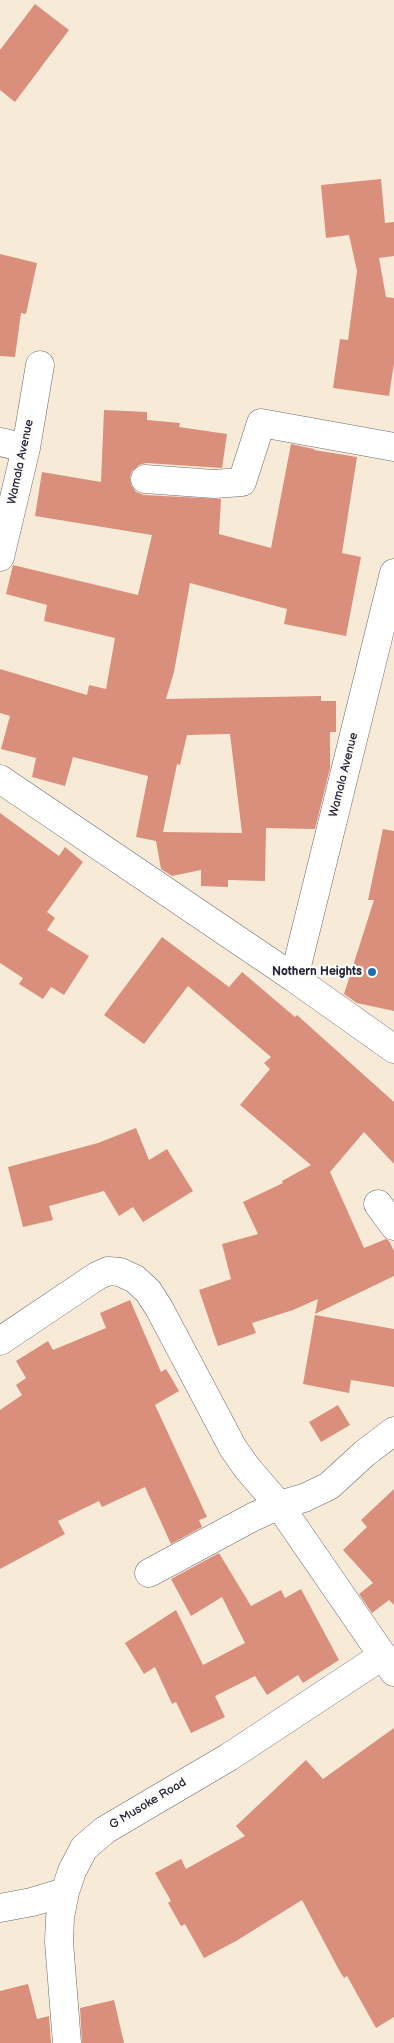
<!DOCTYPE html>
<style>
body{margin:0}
canvas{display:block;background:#f7ebd8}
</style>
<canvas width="394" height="2043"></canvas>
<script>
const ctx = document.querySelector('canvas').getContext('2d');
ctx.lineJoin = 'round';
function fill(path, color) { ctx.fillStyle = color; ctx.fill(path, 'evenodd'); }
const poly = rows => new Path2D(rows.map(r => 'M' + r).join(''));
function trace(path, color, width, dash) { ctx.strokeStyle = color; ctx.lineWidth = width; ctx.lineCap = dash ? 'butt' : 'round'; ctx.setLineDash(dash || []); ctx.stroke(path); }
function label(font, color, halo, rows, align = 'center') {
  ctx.font = font + ' "Balsamiq Sans",sans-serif'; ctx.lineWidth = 4.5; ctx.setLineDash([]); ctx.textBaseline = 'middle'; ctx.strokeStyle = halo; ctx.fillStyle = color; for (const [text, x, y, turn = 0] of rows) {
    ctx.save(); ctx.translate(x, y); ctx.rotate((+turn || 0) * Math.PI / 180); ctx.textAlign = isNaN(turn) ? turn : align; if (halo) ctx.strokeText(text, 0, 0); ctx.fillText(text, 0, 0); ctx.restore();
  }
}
fill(poly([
 [35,4,69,30,15,102,0,90,0,50],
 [381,179,385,223,394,222,394,256,379,258,386,297,394,298,394,363,389,396,333,388,340,339,348,340,357,271,349,235,326,238,321,185],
 [0,254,37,263,26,314,21,313,15,357,0,356],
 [104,410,147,412,147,420,180,423,179,427,227,434,222,468,146,463,139,465,132,471,130,477,131,485,136,492,144,495,221,499,219,534,271,548,291,444,314,449,314,450,357,457,342,553,361,557,346,636,284,624,287,609,190,583,174,672,166,699,321,696,321,701,336,701,336,732,330,732,330,768,315,829,266,828,265,881,228,880,228,887,201,886,201,870,172,876,161,869,156,841,136,837,148,776,73,757,65,786,32,777,36,758,1,749,10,716,0,713,0,669,87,695,89,685,106,689,115,638,44,621,47,605,6,594,13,565,138,595,152,535,35,516,42,472,101,482],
 [230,734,242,833,163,832,177,764,180,765,187,735],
 [0,813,59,856,65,847,83,862,47,912,55,918,47,930,89,956,64,995,51,987,43,999,19,984,23,978,0,963],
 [383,829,394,831,394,1011,357,1003,344,994,374,900,368,900],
 [162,937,229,987,242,972,295,1017,297,1015,394,1102,394,1164,364,1132,330,1172,364,1248,386,1239,389,1241,394,1251,394,1276,315,1314,318,1299,293,1310,252,1323,256,1333,218,1346,199,1290,231,1279,222,1244,258,1234,243,1202,283,1183,282,1181,311,1165,240,1105,270,1069,264,1063,271,1057,188,986,144,1044,104,1015],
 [136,1128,149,1160,167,1149,193,1191,143,1222,133,1207,119,1216,104,1191,49,1206,53,1220,23,1227,8,1167,98,1143],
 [130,1300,161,1372,166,1369,179,1391,155,1405,207,1517,199,1520,202,1527,171,1544,145,1487,102,1507,99,1501,58,1521,65,1534,0,1569,0,1410,22,1395,16,1385,26,1378,16,1361,48,1341,53,1350,106,1328,100,1313],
 [315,1315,394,1329,394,1387,351,1380,349,1393,303,1384],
 [338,1405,350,1425,321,1442,309,1422],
 [394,1489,394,1605,389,1600,372,1613,359,1594,373,1583,343,1550,367,1527,361,1520],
 [219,1553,251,1606,281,1590,285,1598,301,1589,339,1660,303,1683,298,1675,267,1695,255,1676,215,1696,225,1717,191,1733,176,1702,172,1704,155,1667,144,1674,125,1643,176,1610,203,1665,245,1643,222,1597,191,1616,171,1579],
 [394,1728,394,2017,376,2028,347,1976,344,1978,339,1970,302,1900,236,1941,204,1958,185,1924,181,1926,168,1903,171,1901,155,1873,181,1859,186,1869,245,1836,236,1826,306,1760,323,1779],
 [28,1984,37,2019,49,2016,51,2043,0,2043,0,1991],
 [114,2000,124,2043,82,2043,80,2008]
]), '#d98f7b');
const minor = poly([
 [0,442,26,448],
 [145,479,214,484,242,482,261,423,394,447],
 [0,557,26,448,40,365],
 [0,779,294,978,394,1049],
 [294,978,394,573],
 [378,1204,394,1226],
 [0,1341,97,1276,108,1271,120,1272,135,1279,148,1291,159,1308,233,1448,247,1468,279,1505,394,1672],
 [149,1573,253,1517,279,1505,304,1498,329,1486,365,1453,394,1431],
 [0,1908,32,1902,65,1892],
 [67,2043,59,1942,60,1917,65,1892,72,1871,84,1848,105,1830,229,1757,382,1656]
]);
trace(minor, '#6d6872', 29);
trace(minor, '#fff', 28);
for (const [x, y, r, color] of [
 [372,972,5,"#1f6fb2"]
]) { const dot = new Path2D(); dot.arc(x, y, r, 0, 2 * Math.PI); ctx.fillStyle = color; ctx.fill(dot); trace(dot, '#fdfcf7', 2); }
label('12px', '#22223b', '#fdfcf7', [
 ["Wamala Avenue",21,462,-78],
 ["Wamala Avenue",344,775,-76],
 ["G Musoke Road",148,1804,-31]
]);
label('bold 12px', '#22223b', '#fdfcf7', [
 ["Nothern Heights",362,972]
], 'right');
</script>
